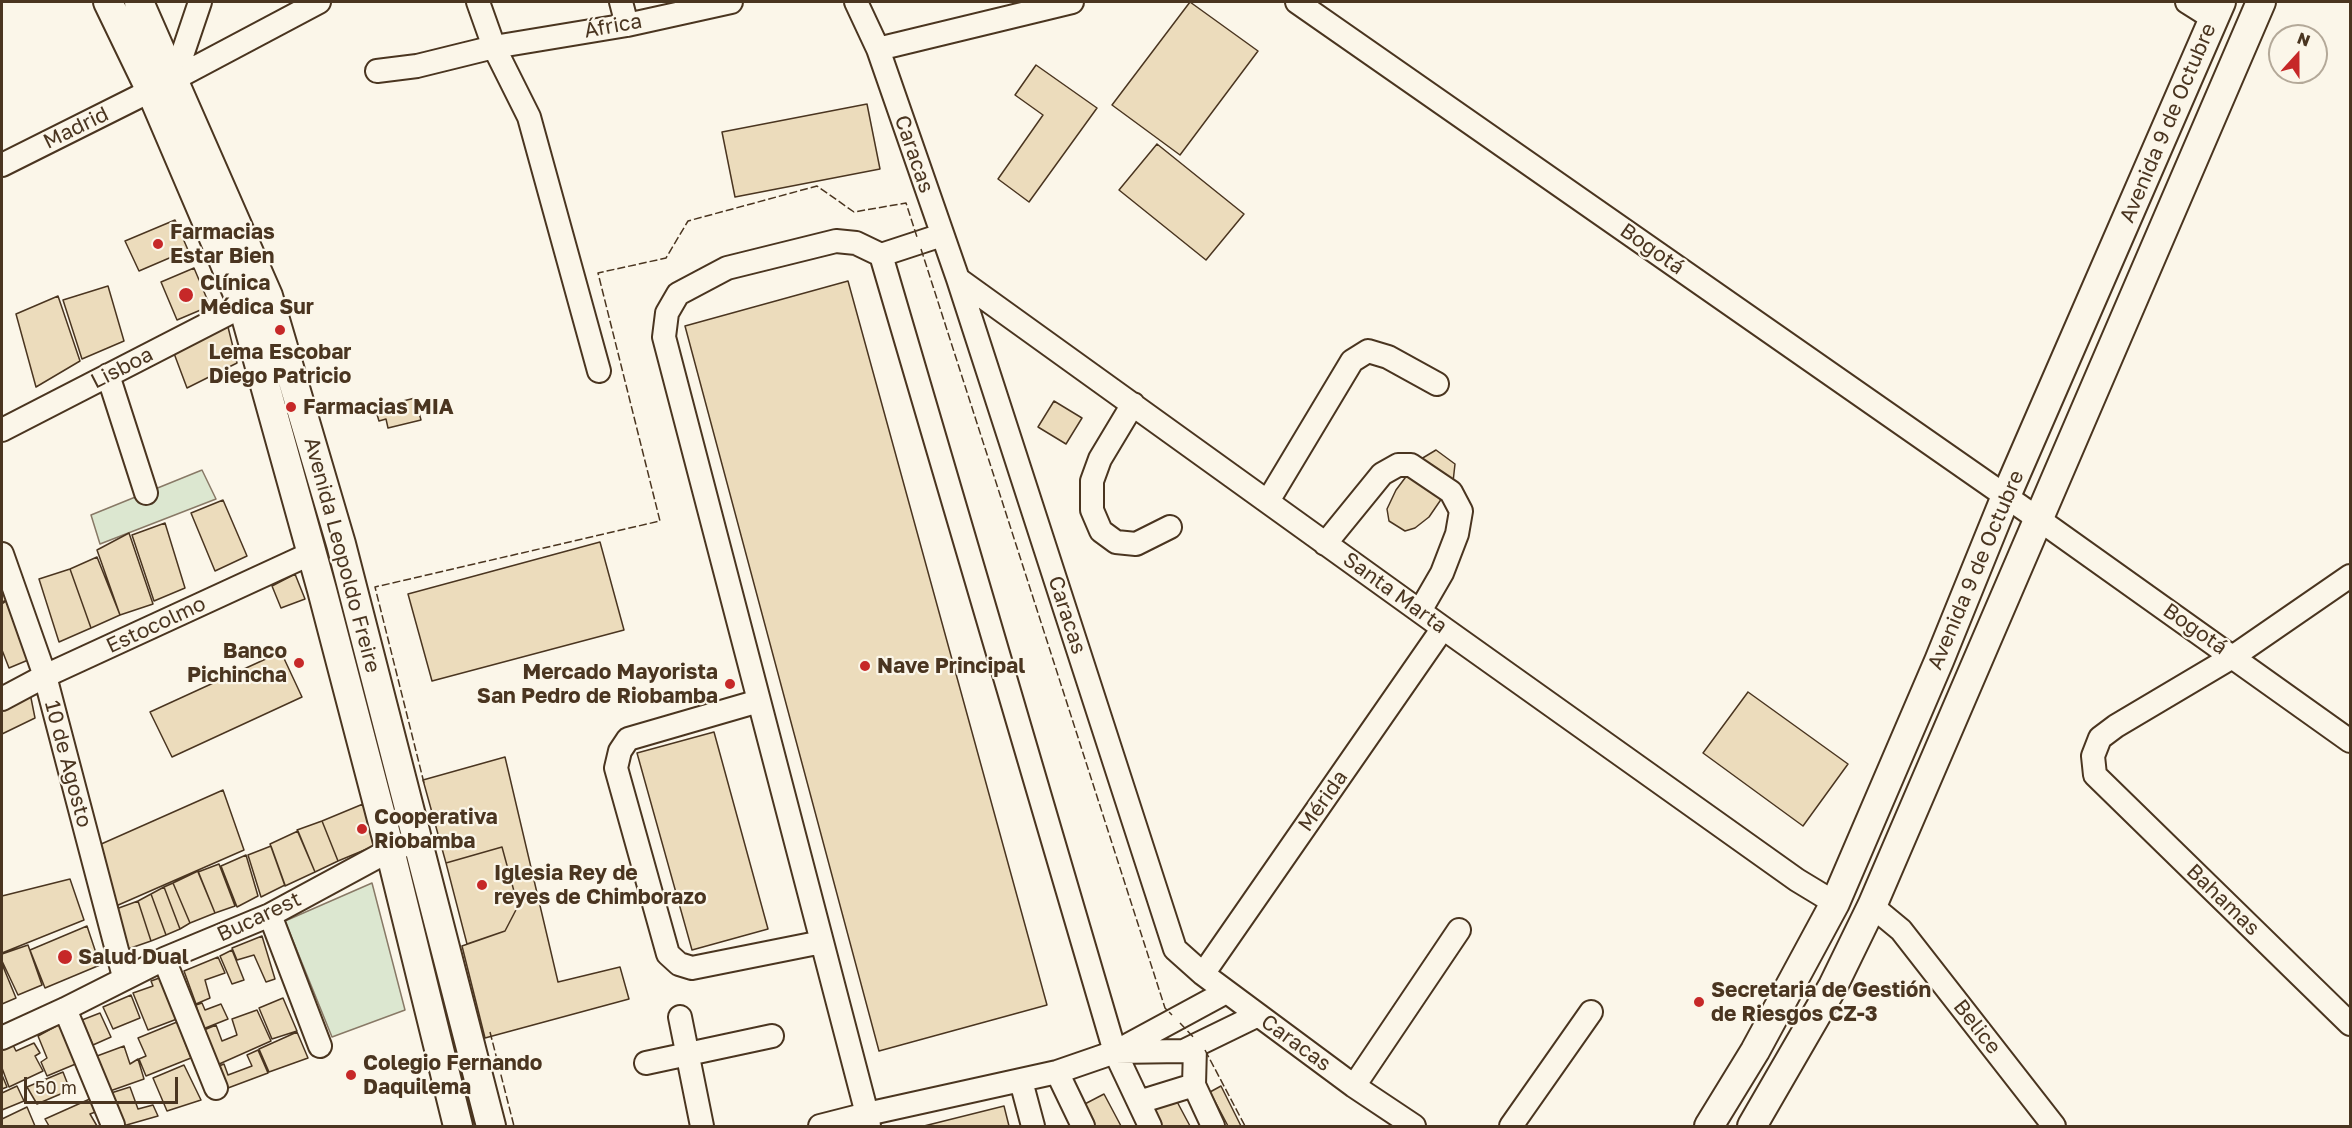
<!DOCTYPE html>
<meta charset="utf-8">
<style>
body{margin:0}
#map{position:relative;width:2352px;height:1128px;overflow:hidden;background:#fbf6e9;font-family:"Golos Text",sans-serif}
canvas{display:block}
.frame{position:absolute;inset:0;border:3px solid #4a3520;pointer-events:none}
.north{position:absolute;left:2268px;top:24px;width:60px;height:60px;box-sizing:border-box;background:#fbf6e9;border:2px solid #b4a999;border-radius:50%;rotate:21deg;font-size:16px;font-weight:700;line-height:24px;text-align:center;color:#4a3520}
.north::after{content:'';display:block;margin:auto;width:21px;height:27px;background:#c62828;clip-path:polygon(50% 0,100% 100%,50% 72%,0 100%)}
.scale{position:absolute;left:24px;top:1077px;width:154px;height:27px;box-sizing:border-box;border:3px solid #4a3520;border-top:0;padding-left:8px;font-size:18px;line-height:21px;white-space:nowrap;color:#4a3520;-webkit-text-stroke:4px #fbf6e9;paint-order:stroke}
</style>
<div id="map">
<canvas width="2352" height="1128"></canvas>
<div class="frame"></div>
<div class="north">N</div>
<div class="scale">50 m</div>
</div>
<script>
const ctx = document.querySelector('canvas').getContext('2d');
ctx.lineJoin = 'round';
function fill(path, color) { ctx.fillStyle = color; ctx.fill(path, 'evenodd'); }
const poly = rows => new Path2D(rows.map(r => 'M' + r).join(''));
function trace(path, color, width, dash) { ctx.strokeStyle = color; ctx.lineWidth = width; ctx.lineCap = dash ? 'butt' : 'round'; ctx.setLineDash(dash || []); ctx.stroke(path); }
function label(font, color, halo, rows, align = 'center') {
  ctx.font = font + ' "Golos Text",sans-serif'; ctx.lineWidth = 4.5; ctx.setLineDash([]); ctx.textBaseline = 'middle'; ctx.strokeStyle = halo; ctx.fillStyle = color; for (const [text, x, y, turn = 0] of rows) {
    ctx.save(); ctx.translate(x, y); ctx.rotate((+turn || 0) * Math.PI / 180); ctx.textAlign = isNaN(turn) ? turn : align; if (halo) ctx.strokeText(text, 0, 0); ctx.fillText(text, 0, 0); ctx.restore();
  }
}
const green = poly([
 [202,470,216,499,100,544,91,515,202,470],
 [372,883,405,1010,332,1037,285,921,372,883]
]);
fill(green, '#dce7d0');
trace(green, '#887966', 1.5);
const building = poly([
 [1190,2,1258,51,1180,155,1112,105,1190,2],
 [1036,65,1097,108,1029,202,998,179,1043,115,1015,95,1036,65],
 [867,104,880,169,735,197,722,132,867,104],
 [1157,144,1244,214,1206,260,1119,190,1157,144],
 [175,220,188,250,139,271,125,241,175,220],
 [194,268,210,306,177,320,161,282,194,268],
 [848,281,1047,1005,879,1051,685,326,848,281],
 [108,286,124,341,82,359,63,300,108,286],
 [58,296,80,361,36,387,16,314,58,296],
 [227,323,237,363,187,388,172,348,227,323],
 [415,398,421,420,388,428,386,419,379,421,375,408,415,398],
 [1054,401,1082,418,1066,444,1038,427,1054,401],
 [1436,450,1455,464,1453,482,1429,517,1415,528,1405,531,1389,521,1387,509,1396,490,1408,474,1421,459,1436,450],
 [223,500,247,556,215,571,191,513,223,500],
 [165,523,185,588,154,601,132,535,165,523],
 [129,533,153,604,120,615,97,550,129,533],
 [600,542,624,630,432,681,408,594,600,542],
 [97,557,120,615,91,628,70,569,97,557],
 [70,569,91,628,59,642,39,579,70,569],
 [2,570,12,598,2,602,2,570],
 [295,574,305,599,281,608,272,586,295,574],
 [9,599,33,658,9,668,2,650,2,604,9,599],
 [281,652,302,697,172,757,150,712,281,652],
 [29,688,35,718,2,734,2,702,29,688],
 [1748,692,1848,764,1803,826,1703,753,1748,692],
 [714,732,768,929,692,950,637,753,714,732],
 [505,757,558,982,620,967,629,999,485,1038,462,946,505,931,518,906,502,847,446,863,423,780,505,757],
 [223,790,244,850,116,906,99,845,223,790],
 [363,804,379,844,338,861,322,821,363,804],
 [322,821,338,861,315,872,297,830,322,821],
 [298,831,315,872,285,886,270,844,298,831],
 [271,846,285,885,261,897,248,855,271,846],
 [502,847,518,906,505,931,467,944,446,863,502,847],
 [246,855,258,896,237,907,221,866,246,855],
 [219,864,235,906,215,913,198,872,219,864],
 [198,871,215,913,190,923,173,883,198,871],
 [70,879,84,920,2,953,2,896,70,879],
 [173,883,190,923,180,929,164,887,173,883],
 [164,887,180,929,166,935,151,894,164,887],
 [151,894,166,935,151,941,138,901,151,894],
 [138,901,151,941,125,950,116,909,138,901],
 [87,926,100,965,45,988,30,950,87,926],
 [262,936,275,979,266,982,254,955,237,960,232,948,262,936],
 [28,945,42,985,18,995,2,961,2,954,28,945],
 [232,950,244,980,232,984,220,956,232,950],
 [218,957,225,973,205,980,210,998,196,1004,184,971,218,957],
 [2,964,16,998,2,1004,2,964],
 [162,977,177,1019,148,1030,133,993,153,986,151,981,162,977],
 [131,995,140,1018,113,1029,103,1007,131,995],
 [283,998,297,1031,272,1039,259,1008,283,998],
 [202,1003,205,1010,221,1004,228,1019,203,1029,196,1005,202,1003],
 [257,1010,271,1041,217,1065,204,1030,216,1025,222,1041,237,1035,232,1019,257,1010],
 [100,1013,111,1037,93,1045,82,1020,100,1013],
 [177,1022,191,1058,146,1076,139,1059,146,1056,138,1038,177,1022],
 [60,1024,78,1063,47,1076,41,1062,47,1058,38,1036,60,1024],
 [297,1032,308,1058,269,1072,259,1049,297,1032],
 [34,1043,40,1053,35,1056,43,1071,9,1087,2,1068,2,1050,13,1045,16,1051,34,1043],
 [124,1046,130,1064,138,1059,144,1079,110,1091,97,1056,124,1046],
 [258,1050,268,1073,228,1088,219,1066,224,1064,228,1075,252,1066,247,1055,258,1050],
 [184,1065,201,1100,167,1111,153,1078,184,1065],
 [63,1072,70,1090,37,1104,27,1087,63,1072],
 [2,1075,7,1087,2,1089,2,1075],
 [17,1086,24,1101,2,1110,2,1093,17,1086],
 [1221,1086,1241,1126,1228,1126,1210,1092,1221,1086],
 [130,1087,138,1109,153,1105,158,1116,123,1126,111,1093,130,1087],
 [1104,1094,1121,1126,1089,1126,1079,1107,1104,1094],
 [1174,1096,1190,1126,1160,1126,1150,1108,1174,1096],
 [92,1098,98,1111,90,1114,97,1126,49,1126,45,1119,92,1098],
 [1004,1106,1009,1126,924,1126,1004,1106],
 [27,1107,35,1126,2,1126,2,1119,27,1107]
]);
fill(building, '#ecdcbc');
trace(building, '#4a3520', 1.5);
const minor = poly([
 [478,2,494,47,529,117,599,371],
 [621,2,627,25],
 [856,2,878,49,958,279,1175,949,1203,974,1354,1086,1414,1126],
 [1297,2,2037,518,2350,741],
 [2187,2,2214,19],
 [878,49,1072,2],
 [377,71,417,66,494,47,627,25,731,2],
 [174,79,200,2],
 [2,165,174,79,319,2],
 [881,255,942,235],
 [958,279,1443,628,1797,880,1835,903],
 [108,375,146,493],
 [1133,404,1100,459,1092,481,1092,510,1101,531,1116,542,1136,544,1170,527],
 [2,430,243,306],
 [1268,501,1352,361,1368,351,1388,357,1437,384],
 [1325,544,1382,474,1398,465,1411,465,1451,492,1461,511,1457,534,1442,573,1420,611],
 [2,554,45,676,124,977],
 [2350,576,2234,656,2116,726,2100,738,2093,756,2095,775,2350,1024],
 [2,699,45,676,312,553],
 [759,701,628,739,620,751,616,768,668,954,679,964,692,968,822,942],
 [1872,906,1901,930,2054,1126],
 [270,915,320,1046],
 [164,959,216,1088],
 [1203,974,1443,628],
 [65,1009,113,1125],
 [680,1017,702,1126],
 [2,1038,65,1009,164,959,270,915,390,850,418,841],
 [1195,1047,1194,1085,1213,1126],
 [1119,1050,1226,992],
 [646,1063,772,1036],
 [1057,1072,1083,1126],
 [1021,1081,1033,1126],
 [1354,1086,1459,930],
 [1139,1102,1194,1085],
 [820,1126,867,1114,1057,1072,1115,1052,1184,1051,1258,1015],
 [869,1126,867,1114,664,337,667,313,678,294,727,268,836,241,856,243,881,255,1115,1052,1150,1126],
 [1511,1126,1591,1012]
]);
const major = poly([
 [108,2,151,91,243,306,322,590,390,850,458,1126],
 [139,2,268,296,341,544,491,1126],
 [1709,1126,1755,1051,1835,903,1939,661,2006,496,2221,2],
 [1752,1126,1833,986,1872,906,2261,2]
]);
trace(minor, '#4a3520', 26);
trace(major, '#4a3520', 32);
trace(minor, '#fbf6e9', 22);
trace(major, '#fbf6e9', 28);
trace(poly([
 [921,249,1165,1008,1172,1015],
 [424,783,375,587,660,521,598,273,666,258,688,221,817,186,854,212,906,203,917,237],
 [1180,1023,1195,1039],
 [490,1032,514,1126],
 [1205,1050,1245,1126]
]), '#4a3520', 1.5, [8, 3]);
for (const [x, y, r, color] of [
 [158,244,6,"#c62828"],
 [186,295,8,"#c62828"],
 [280,330,6,"#c62828"],
 [291,407,6,"#c62828"],
 [299,663,6,"#c62828"],
 [865,666,6,"#c62828"],
 [730,684,6,"#c62828"],
 [362,829,6,"#c62828"],
 [482,885,6,"#c62828"],
 [65,957,8,"#c62828"],
 [1699,1002,6,"#c62828"],
 [351,1075,6,"#c62828"]
]) { const dot = new Path2D(); dot.arc(x, y, r, 0, 2 * Math.PI); ctx.fillStyle = color; ctx.fill(dot); trace(dot, '#fbf6e9', 2); }
label('21px', '#4a3520', '#fbf6e9', [
 ["África",613,26,-10],
 ["Avenida 9 de Octubre",2168,123,-67],
 ["Madrid",76,128,-26],
 ["Caracas",914,154,71],
 ["Bogotá",1652,249,35],
 ["Lisboa",122,368,-27],
 ["Avenida Leopoldo Freire",342,555,75],
 ["Avenida 9 de Octubre",1976,570,-67],
 ["Santa Marta",1395,593,36],
 ["Caracas",1067,615,72],
 ["Estocolmo",156,625,-25],
 ["Bogotá",2195,629,35],
 ["10 de Agosto",68,764,75],
 ["Mérida",1323,801,-55],
 ["Bahamas",2223,900,44],
 ["Bucarest",259,917,-25],
 ["Belice",1977,1027,52],
 ["Caracas",1296,1043,36]
]);
label('bold 21px', '#4a3520', '#fbf6e9', [
 ["Farmacias",170,232],
 ["Estar Bien",170,256],
 ["Clínica",200,283],
 ["Médica Sur",200,307],
 ["Lema Escobar",280,352,"center"],
 ["Diego Patricio",280,376,"center"],
 ["Farmacias MIA",303,407],
 ["Banco",287,651,"right"],
 ["Pichincha",287,675,"right"],
 ["Nave Principal",877,666],
 ["Mercado Mayorista",718,672,"right"],
 ["San Pedro de Riobamba",718,696,"right"],
 ["Cooperativa",374,817],
 ["Riobamba",374,841],
 ["Iglesia Rey de",494,873],
 ["reyes de Chimborazo",494,897],
 ["Salud Dual",78,957],
 ["Secretaria de Gestión",1711,990],
 ["de Riesgos CZ-3",1711,1014],
 ["Colegio Fernando",363,1063],
 ["Daquilema",363,1087]
], 'left');
</script>
